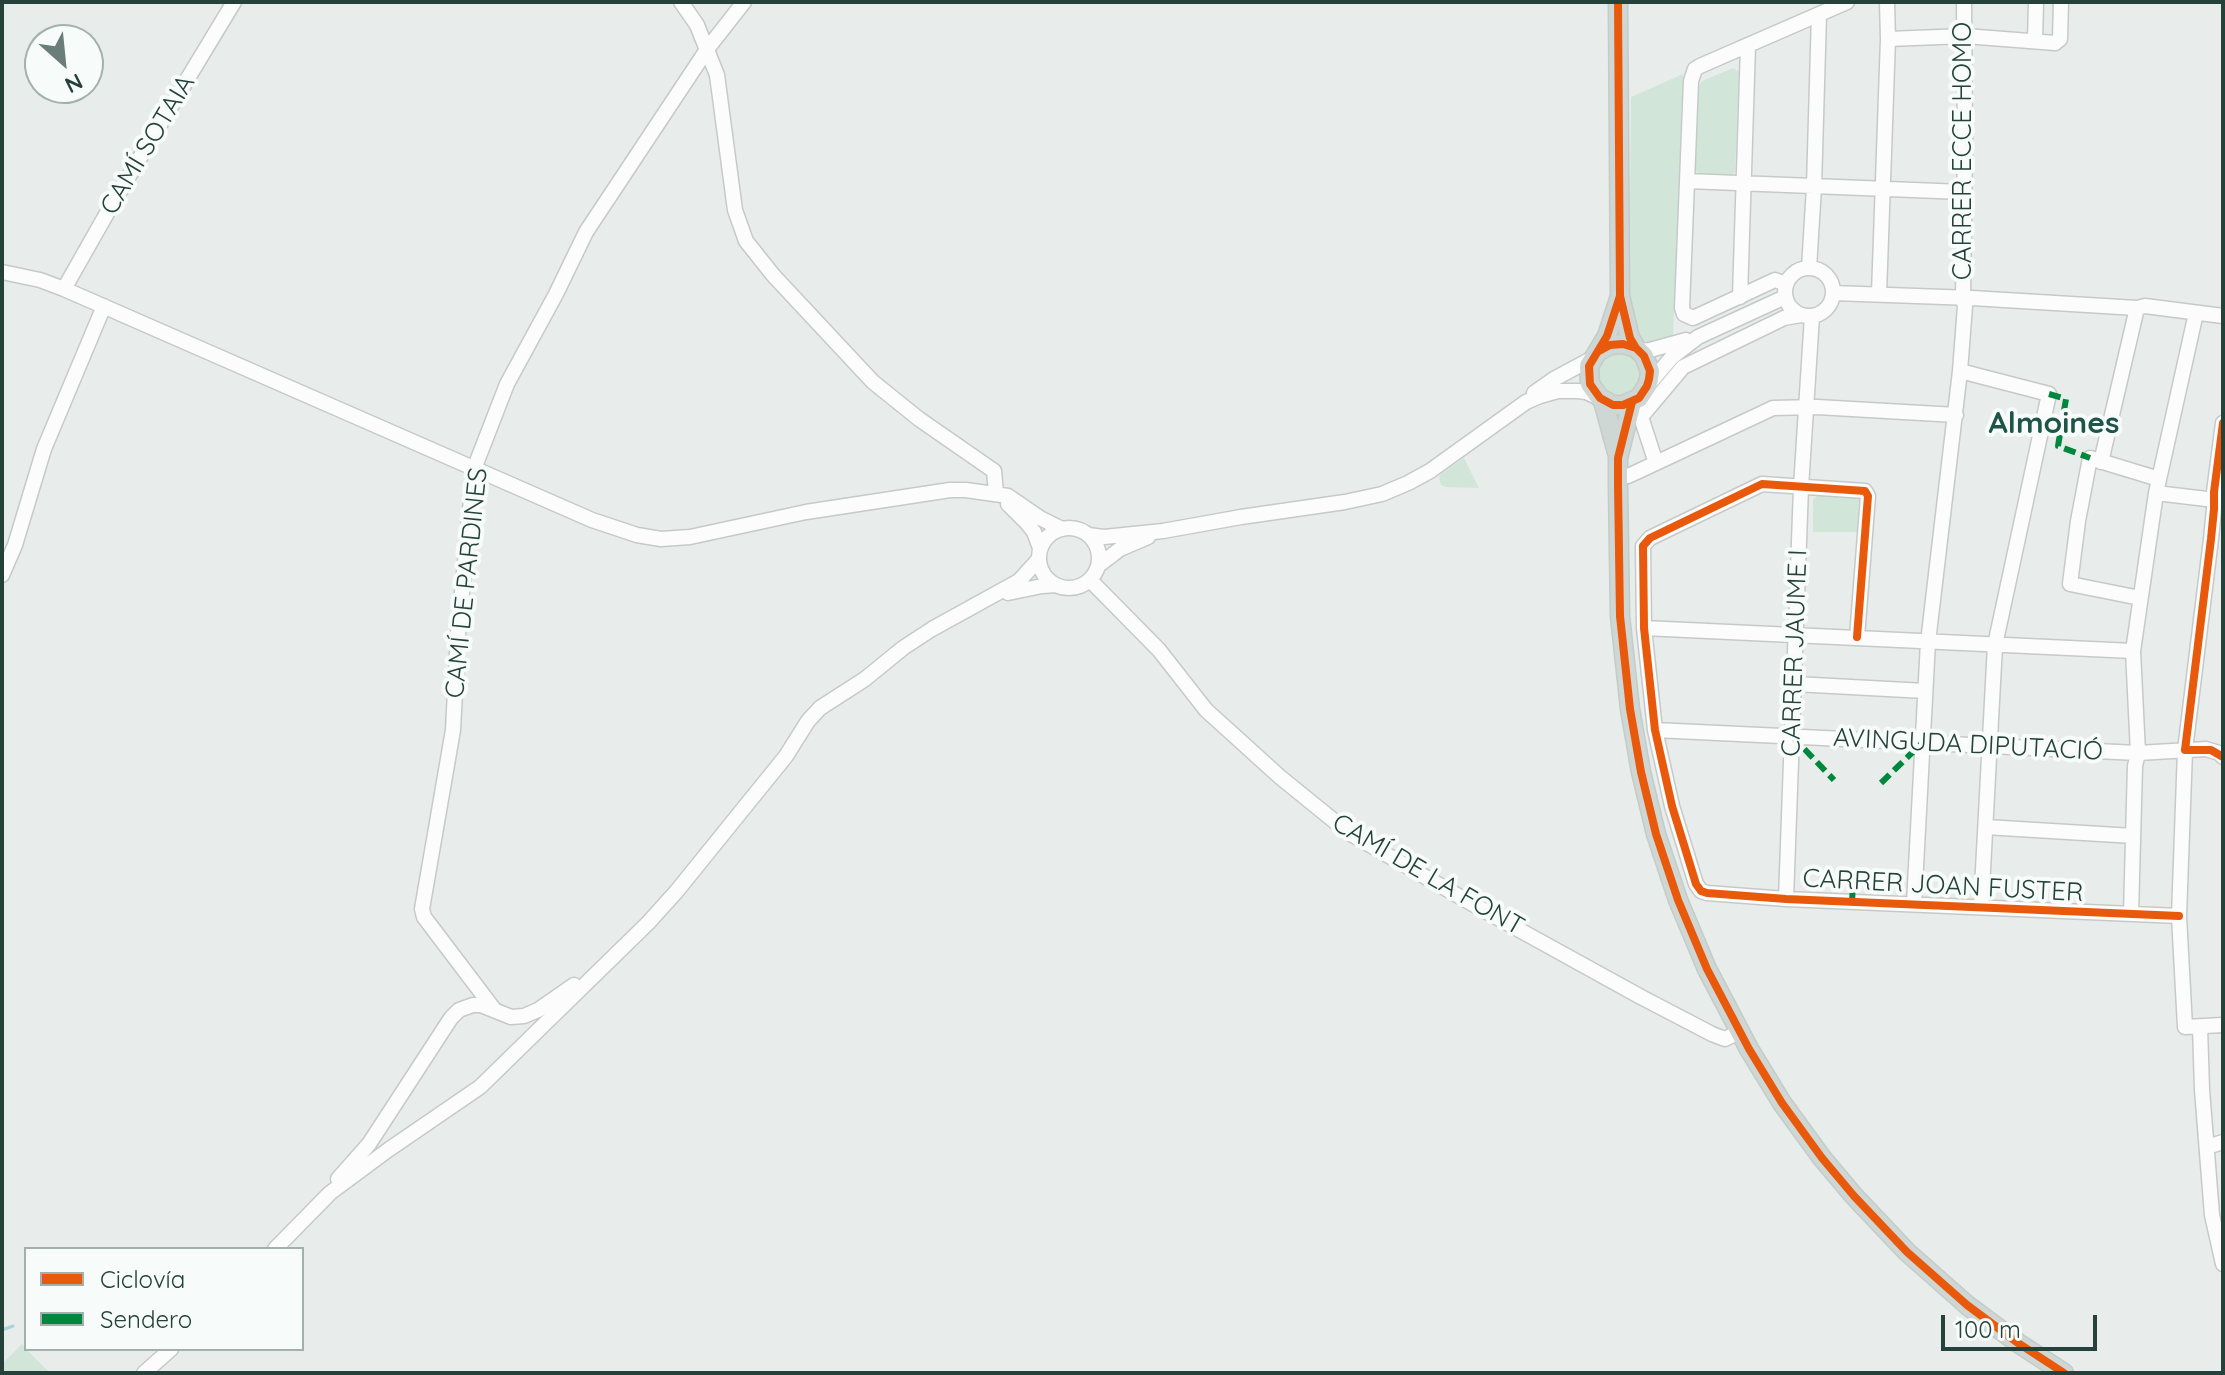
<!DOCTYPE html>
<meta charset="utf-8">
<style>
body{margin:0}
#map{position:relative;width:2225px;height:1375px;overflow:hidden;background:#e8edeb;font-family:Quicksand,sans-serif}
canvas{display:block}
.frame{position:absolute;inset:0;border:4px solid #24423a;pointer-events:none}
.legend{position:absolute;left:24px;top:1247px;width:280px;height:104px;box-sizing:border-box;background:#f7fbf9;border:2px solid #a3b1ad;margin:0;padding:10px 14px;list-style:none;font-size:24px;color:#24423a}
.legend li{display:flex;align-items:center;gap:16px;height:40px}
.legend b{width:40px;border:2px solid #a3b1ad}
.north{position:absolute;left:24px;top:24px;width:80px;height:80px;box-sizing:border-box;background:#f7fbf9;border:2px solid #a3b1ad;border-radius:50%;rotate:153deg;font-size:22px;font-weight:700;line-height:32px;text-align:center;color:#24423a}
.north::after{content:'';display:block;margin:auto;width:28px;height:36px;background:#697e78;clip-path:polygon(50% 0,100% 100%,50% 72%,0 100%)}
.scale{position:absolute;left:1941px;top:1315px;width:156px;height:36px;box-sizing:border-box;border:4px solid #24423a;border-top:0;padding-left:10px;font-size:24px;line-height:28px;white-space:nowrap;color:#24423a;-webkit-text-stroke:6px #f7fbf9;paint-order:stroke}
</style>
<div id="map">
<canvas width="2225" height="1375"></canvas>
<div class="frame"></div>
<ul class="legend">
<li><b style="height:10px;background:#e8590c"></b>Ciclovía</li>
<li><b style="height:10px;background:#00873e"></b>Sendero</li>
</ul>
<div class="north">N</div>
<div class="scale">100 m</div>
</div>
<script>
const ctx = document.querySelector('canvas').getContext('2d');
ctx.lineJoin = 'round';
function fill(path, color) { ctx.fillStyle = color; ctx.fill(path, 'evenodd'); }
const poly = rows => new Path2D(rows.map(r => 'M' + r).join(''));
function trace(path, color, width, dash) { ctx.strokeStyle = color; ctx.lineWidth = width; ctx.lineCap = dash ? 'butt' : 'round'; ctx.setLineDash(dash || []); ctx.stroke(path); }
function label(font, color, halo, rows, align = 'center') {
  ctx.font = font + ' Quicksand,sans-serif'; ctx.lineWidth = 8; ctx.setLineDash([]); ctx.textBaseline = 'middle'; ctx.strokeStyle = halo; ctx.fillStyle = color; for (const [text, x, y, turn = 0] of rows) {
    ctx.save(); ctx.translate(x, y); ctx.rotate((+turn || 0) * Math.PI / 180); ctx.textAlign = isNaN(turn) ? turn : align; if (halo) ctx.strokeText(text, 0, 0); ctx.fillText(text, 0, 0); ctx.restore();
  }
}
fill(poly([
 [1733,68,1739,72,1735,172,1729,177,1700,176,1695,170,1698,88,1702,81],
 [1683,74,1673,338,1648,345,1637,335,1629,307,1631,97],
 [1627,349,1644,367,1638,390,1624,397,1609,395,1598,385,1598,362,1603,355],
 [1464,458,1479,488,1445,487,1441,485,1439,478,1441,474],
 [1818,495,1856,497,1859,499,1857,532,1813,532,1813,500],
 [22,1344,26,1349,50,1373,2,1373,2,1364]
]), '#d1e6d8');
trace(poly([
 [2,1330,13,1326]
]), '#a9d4db', 3);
const minor = poly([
 [681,2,697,25,717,75,735,210,746,241,773,275,873,382,919,419,994,471,996,493],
 [1888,39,1965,36,2055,43,2060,39,2061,2],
 [2035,41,2036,2],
 [1687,181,1963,192],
 '1785 292a24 24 0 1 1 48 0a24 24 0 1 1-48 0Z',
 [1809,268,1814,187,1819,14],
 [2,272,40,280,64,289,592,520,637,535,661,539,690,537,806,512,950,490,966,490,1008,496,1040,518,1062,529],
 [1786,284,1775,280,1693,318,1684,314,1682,308,1691,81,1695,69,1700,66,1847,2],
 [64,289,115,199,234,2],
 [1833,293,1972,298,2137,308,2145,306,2223,316],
 [1879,294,1888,39,1887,2],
 [1740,297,1748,45],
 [1801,315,1784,318,1683,367,1641,417,1656,463,1773,408,1817,407,1956,415],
 [1638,351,1650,350,1686,340],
 [1960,371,2049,394,1995,645,1981,907],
 [1649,384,1672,357,1698,337,1785,297],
 [1534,393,1554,379,1593,358],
 [2223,423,2214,492,2214,509,2211,539,2185,750,2179,916,2185,1027,2223,1025],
 [2101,462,2137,308],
 [1628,476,1656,463],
 [2156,493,2215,500,2223,498],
 [1008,504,1027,523,1034,532,1040,548],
 '1039 558a30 30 0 1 1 60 0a30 30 0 1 1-60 0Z',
 [1088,535,1104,537,1163,531,1241,517,1345,502,1382,494,1408,483,1430,471,1526,402,1540,396,1558,391,1578,391,1586,392,1599,398],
 [1099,565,1120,549,1148,537],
 [2,575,15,545,44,449,104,306],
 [1090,580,1159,650,1206,710,1280,777,1349,833,1476,906,1641,997,1712,1034,1725,1039,1739,1032],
 [1008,593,1042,586,1056,585],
 [2140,598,2070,584,2078,521,2090,458,2159,479],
 [1644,628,2133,651],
 [1857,637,1868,496,1865,491,1762,484,1650,538,1643,546,1644,628,1655,730,1672,806,1696,884,1701,891,1707,893,1786,899,2179,916],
 [1795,684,1925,691],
 [1655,730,2138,753,2206,749,2219,753,2223,757],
 [1986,827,2133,836],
 [1786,899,1801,487,1812,316],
 [1914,904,1928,642,1960,371,1965,306,1963,299,1965,141,1964,2],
 [2131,914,2135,766,2138,753,2133,651,2156,493,2196,313],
 [493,1008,424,917,422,909,453,730,458,634,474,469,507,384,556,294,586,232,708,48,744,2],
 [2200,1027,2202,1090,2212,1215,2223,1264],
 [2207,1147,2223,1142],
 [338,1179,369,1144,451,1018,459,1010,473,1005,481,1005,511,1017,524,1016,538,1010,574,985],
 [275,1249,330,1193,388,1150,480,1087,648,923,676,892,786,756,808,721,820,708,865,679,903,648,932,629,1019,581,1038,560],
 [144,1373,171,1349]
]);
const major = poly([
 [1618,2,1620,296,1630,338,1636,348],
 [1599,351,1610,345,1623,344,1636,348,1644,356,1650,371,1649,379,1647,386,1639,398,1623,405,1613,405,1600,398,1590,384,1589,366,1607,336,1619,299],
 [1603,401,1618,456],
 [1632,402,1618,458,1618,485,1620,616,1630,709,1641,772,1656,834,1678,900,1707,969,1749,1049,1782,1103,1822,1158,1854,1196,1907,1252,1967,1305,2018,1343,2064,1373]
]);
trace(minor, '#c5cac8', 17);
trace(major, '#c3ccc9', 21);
trace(minor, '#fcfcfc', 14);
trace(major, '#cfd7d5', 18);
trace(poly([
 [2049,394,2066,399,2058,446,2090,458],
 [1792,736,1834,780],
 [1881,783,1922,743],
 [1852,902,1854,867]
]), '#00873e', 6, [12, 6]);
trace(poly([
 [1618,2,1620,296,1630,338,1636,348],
 [1599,351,1610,345,1623,344,1636,348,1644,356,1650,371,1649,379,1647,386,1639,398,1623,405,1613,405,1600,398,1590,384,1589,366,1607,336,1620,296],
 [1632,402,1618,458,1618,485,1620,616,1630,709,1641,772,1656,834,1678,900,1707,969,1749,1049,1782,1103,1822,1158,1854,1196,1907,1252,1967,1305,2018,1343,2064,1373],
 [2223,423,2214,492,2214,509,2211,539,2185,750,2211,750,2223,757],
 [1857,637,1868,496,1865,491,1762,484,1650,538,1643,546,1644,628,1655,730,1672,806,1696,884,1701,891,1707,893,1786,899,2179,916]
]), '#e8590c', 8);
label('26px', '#24423a', '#f7fbf9', [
 ["CAMÍ SOTAIA",148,145,-59],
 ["CARRER ECCE HOMO",1963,151,-90],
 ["CAMÍ DE PARDINES",467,583,-84],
 ["CARRER JAUME I",1795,653,-88],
 ["AVINGUDA DIPUTACIÓ",1968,745,3],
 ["CAMÍ DE LA FONT",1428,875,30],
 ["CARRER JOAN FUSTER",1943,886,3]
]);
label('bold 30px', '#1f5548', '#f7fbf9', [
 ["Almoines",2054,424]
]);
</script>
